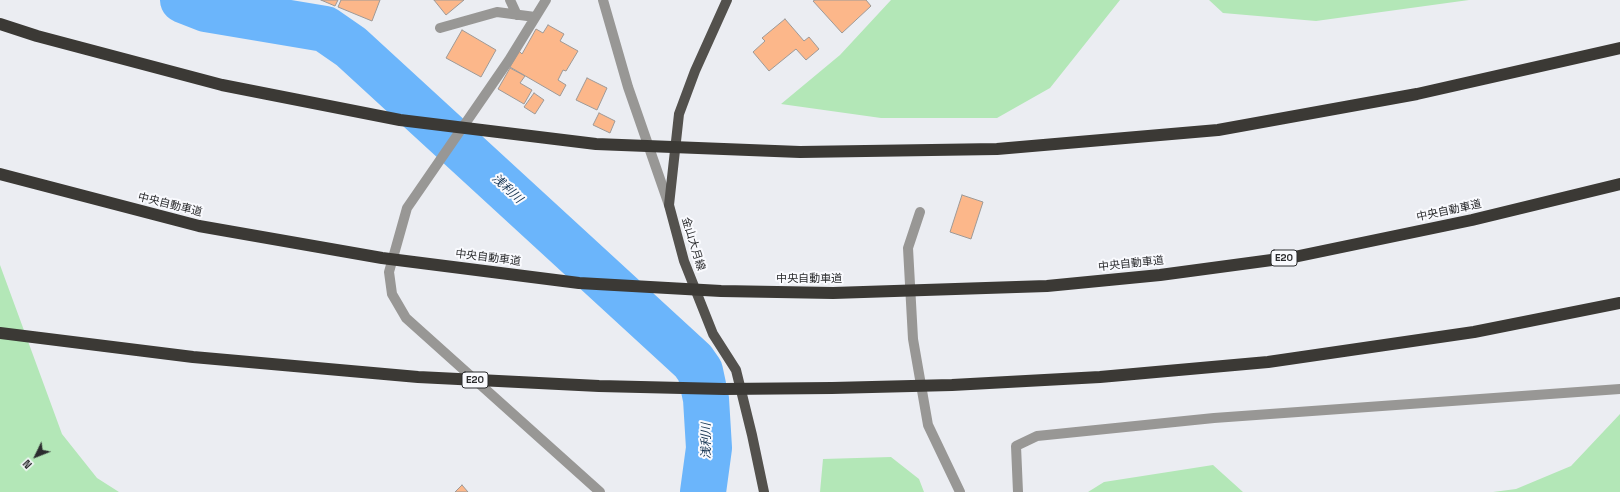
<!DOCTYPE html>
<meta charset="utf-8">
<style>
body{margin:0}
#map{position:relative;width:1620px;height:492px;overflow:hidden;background:#ebedf2;font-family:"Space Grotesk",sans-serif}
canvas{display:block}
.north{position:absolute;left:16px;top:436px;width:40px;height:40px;-webkit-text-stroke:3px #f9fafe;paint-order:stroke;rotate:227deg;font-size:11px;font-weight:700;line-height:16px;text-align:center;color:#2b2c2e}
.north::after{content:'';display:block;margin:auto;width:14px;height:18px;background:#2b2c2e;clip-path:polygon(50% 0,100% 100%,50% 72%,0 100%)}
</style>
<div id="map">
<canvas width="1620" height="492"></canvas>
<div class="north">N</div>
</div>
<script>
const ctx = document.querySelector('canvas').getContext('2d');
ctx.lineJoin = 'round';
function fill(path, color) { ctx.fillStyle = color; ctx.fill(path, 'evenodd'); }
const poly = rows => new Path2D(rows.map(r => 'M' + r).join(''));
function trace(path, color, width, dash) { ctx.strokeStyle = color; ctx.lineWidth = width; ctx.lineCap = dash ? 'butt' : 'round'; ctx.setLineDash(dash || []); ctx.stroke(path); }
function label(font, color, halo, rows, align = 'center') {
  ctx.font = font + ' "Space Grotesk","Noto Sans JP",sans-serif'; ctx.lineWidth = 4; ctx.setLineDash([]); ctx.textBaseline = 'middle'; ctx.strokeStyle = halo; ctx.fillStyle = color; for (const [text, x, y, turn = 0] of rows) {
    ctx.save(); ctx.translate(x, y); ctx.rotate((+turn || 0) * Math.PI / 180); ctx.textAlign = isNaN(turn) ? turn : align; if (halo) ctx.strokeText(text, 0, 0); ctx.fillText(text, 0, 0); ctx.restore();
  }
}
fill(poly([
 [891,0,1120,0,1050,88,997,118,881,118,781,104,840,55],
 [1209,0,1469,0,1316,21,1223,13],
 [0,265,62,434,97,478,119,492,0,492],
 [1620,414,1620,492,1493,492,1516,489,1571,466],
 [891,457,919,479,924,492,820,492,823,459],
 [1213,465,1243,492,1088,492,1104,482]
]), '#b3e7b7');
trace(poly([
 [183,0,206,9,325,29,351,47,693,361,700,371,706,399,709,448,703,492]
]), '#6bb5fb', 46);
const building = poly([
 [321,0,338,0,335,6,321,0],
 [341,0,380,0,372,21,338,7,341,0],
 [434,0,464,0,446,15,434,0],
 [815,0,866,0,871,6,842,33,813,1,815,0],
 [785,19,804,41,809,37,819,49,806,60,796,49,769,71,753,52,765,41,762,38,785,19],
 [548,25,564,34,560,41,578,51,566,71,563,70,558,80,566,85,560,96,510,67,519,51,522,54,536,29,543,33,548,25],
 [462,30,496,50,481,77,446,58,462,30],
 [510,68,525,76,520,83,532,90,524,104,498,89,510,68],
 [587,78,607,88,597,110,576,100,587,78],
 [534,93,544,100,535,114,524,107,534,93],
 [599,113,615,121,610,133,593,125,599,113],
 [962,195,983,202,971,239,950,232,962,195],
 [462,485,468,492,455,492,462,485]
]);
fill(building, '#fcb78a');
trace(building, '#9e9996', 1);
trace(poly([
 [510,0,517,15],
 [546,0,509,60,407,208,389,272,392,294,406,318,600,492],
 [603,0,628,87,669,205],
 [440,28,497,12,535,17],
 [920,212,908,248,913,339,928,425,960,492],
 [1018,492,1016,446,1037,436,1214,418,1620,389]
]), '#989795', 10);
trace(poly([
 [727,0,695,71,679,114,669,205,684,261,713,334,736,370,752,435,764,492]
]), '#53514d', 10);
trace(poly([
 [0,24,37,36,222,85,400,120,596,144,800,152,997,149,1218,130,1417,94,1620,48],
 [0,174,199,226,382,258,579,283,721,291,833,293,1047,286,1160,275,1294,257,1472,220,1620,184],
 [0,333,193,357,418,377,599,386,724,389,832,388,952,385,1100,377,1268,362,1474,332,1620,303]
]), '#3b3935', 12);
for (const [x, y, w] of [
 [1284,258,26],
 [475,380,26]
]) { const box = new Path2D(); box.roundRect(x - w / 2, y - 8, w, 16, 3); ctx.fillStyle = '#f9fafe'; ctx.fill(box); trace(box, '#2b2c2e', 1); }
label('bold 10px', '#2b2c2e', null, [
 ["E20",1284,258],
 ["E20",475,380]
]);
label('11px', '#2b2c2e', '#f9fafe', [
 ["中央自動車道",170,205,14],
 ["中央自動車道",1449,211,-12],
 ["金山大月線",693,244,73],
 ["中央自動車道",488,258,7],
 ["中央自動車道",1131,264,-6],
 ["中央自動車道",809,279]
]);
label('italic 12px', '#173552', '#f9fafe', [
 ["浅利川",507,189,43],
 ["浅利川",707,441,-90]
]);
</script>
